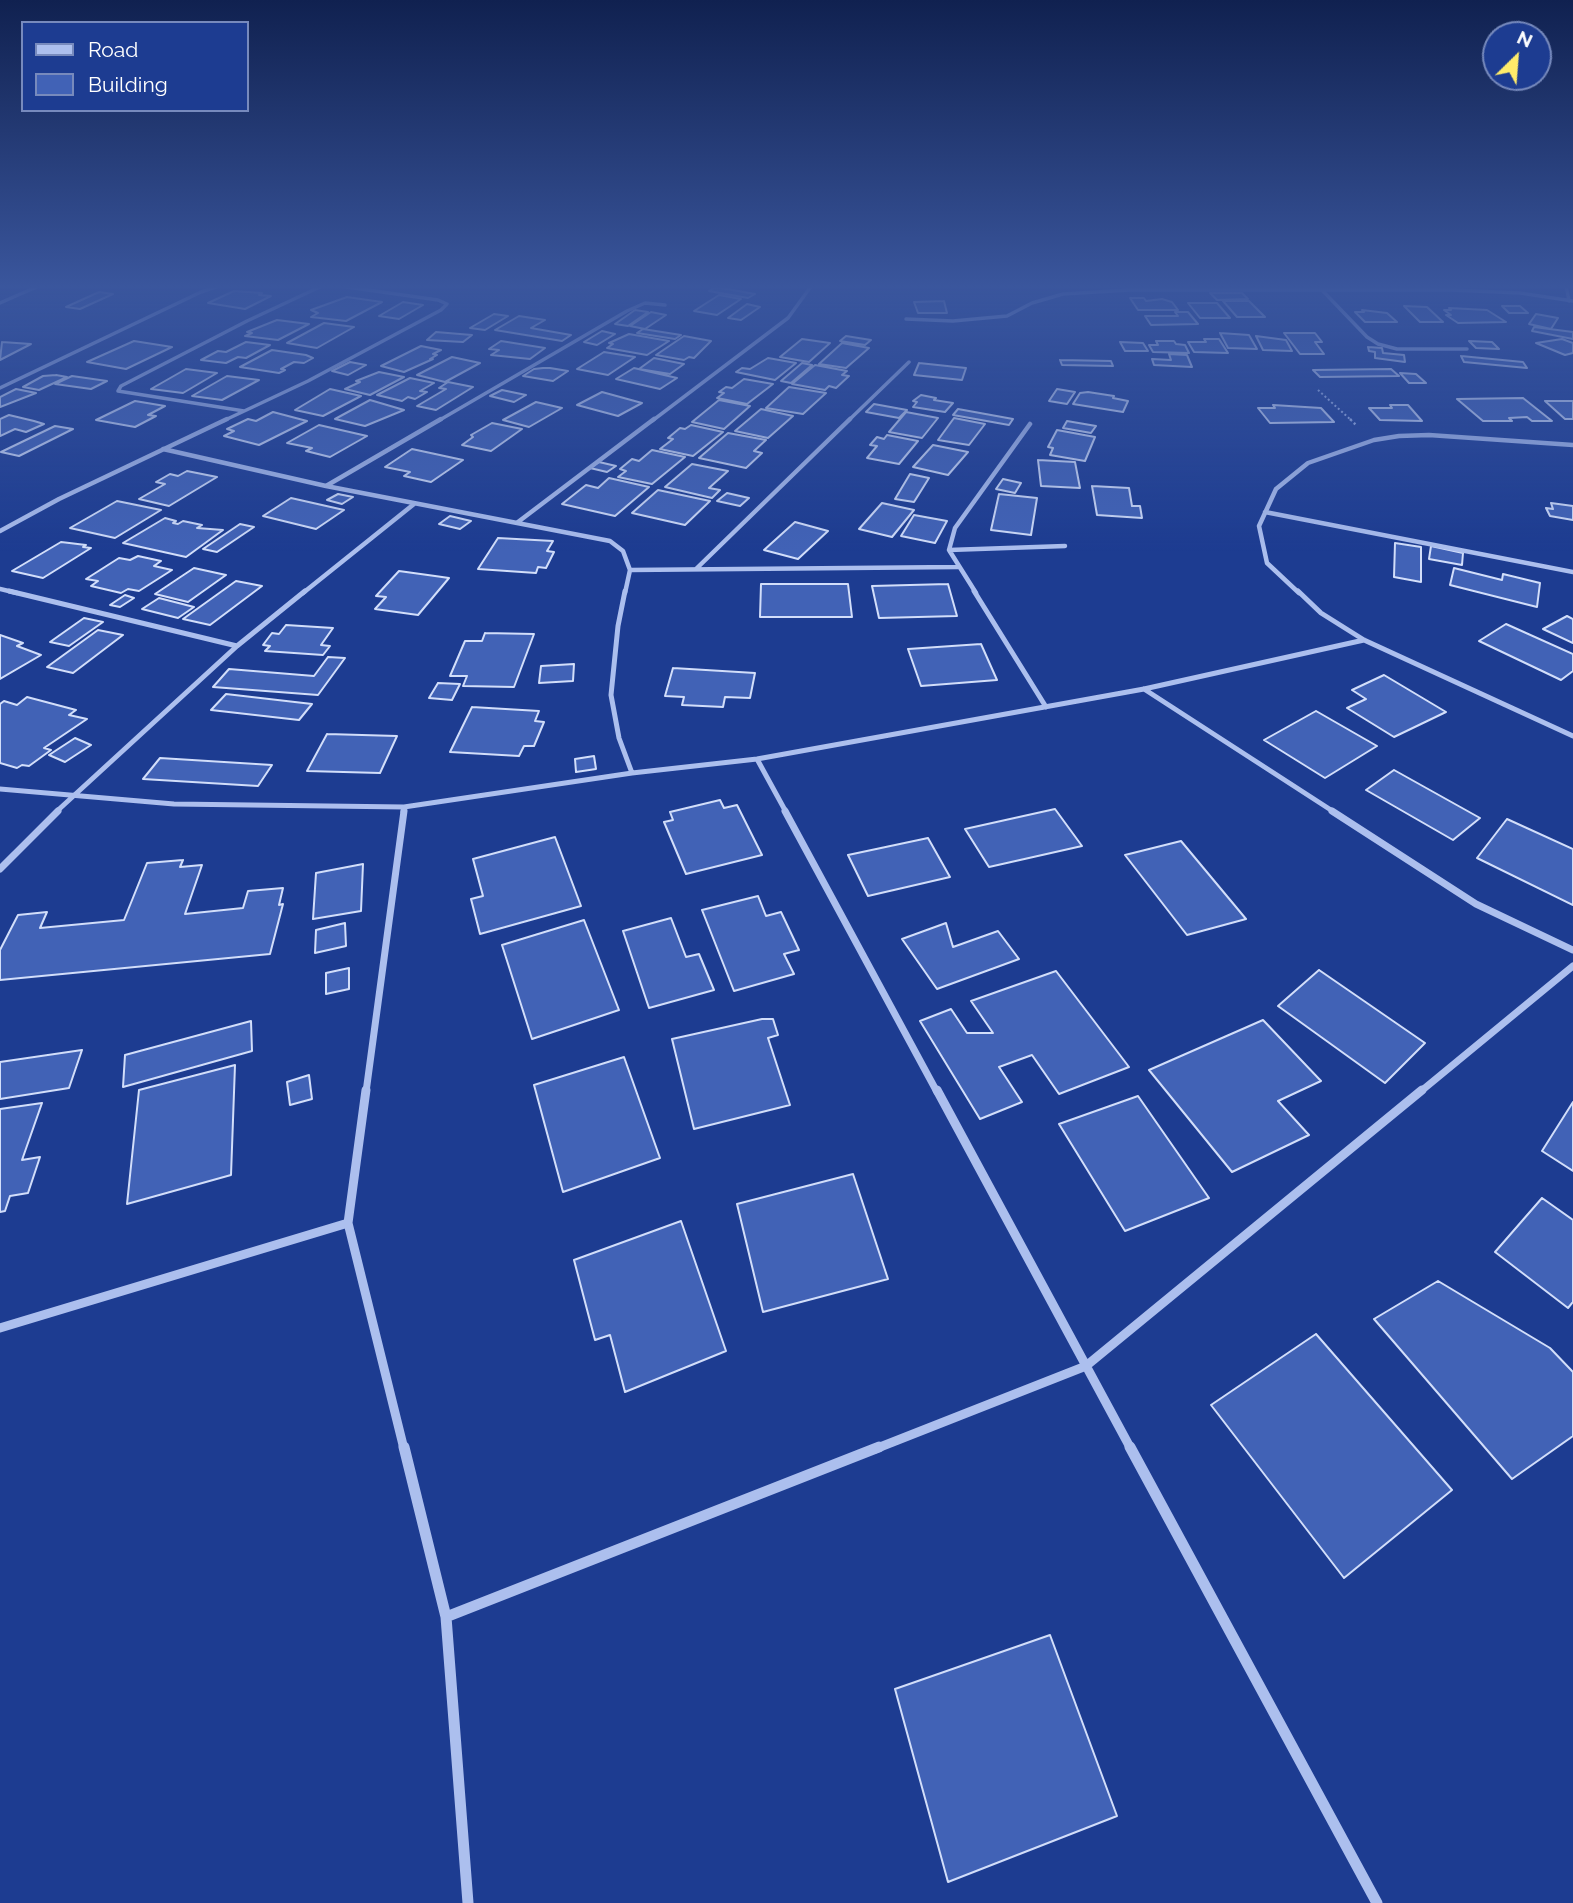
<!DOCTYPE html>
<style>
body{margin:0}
#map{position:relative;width:1573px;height:1903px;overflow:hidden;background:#1d3c91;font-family:Raleway,sans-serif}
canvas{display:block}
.legend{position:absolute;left:21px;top:21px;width:228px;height:91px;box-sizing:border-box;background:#1d3c91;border:2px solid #778abd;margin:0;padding:9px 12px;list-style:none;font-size:21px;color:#fff}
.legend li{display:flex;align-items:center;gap:14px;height:35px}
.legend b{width:35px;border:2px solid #778abd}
.north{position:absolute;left:1482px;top:21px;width:70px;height:70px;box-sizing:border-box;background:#1d3c91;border:2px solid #778abd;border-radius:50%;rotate:25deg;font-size:19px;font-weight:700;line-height:28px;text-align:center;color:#fff}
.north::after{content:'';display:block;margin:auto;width:24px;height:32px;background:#feeb6a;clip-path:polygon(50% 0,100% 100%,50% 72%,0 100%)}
</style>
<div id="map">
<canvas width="1573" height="1903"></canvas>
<ul class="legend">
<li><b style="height:9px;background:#acbfee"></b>Road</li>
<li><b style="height:19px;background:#4162b6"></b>Building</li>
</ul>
<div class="north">N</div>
</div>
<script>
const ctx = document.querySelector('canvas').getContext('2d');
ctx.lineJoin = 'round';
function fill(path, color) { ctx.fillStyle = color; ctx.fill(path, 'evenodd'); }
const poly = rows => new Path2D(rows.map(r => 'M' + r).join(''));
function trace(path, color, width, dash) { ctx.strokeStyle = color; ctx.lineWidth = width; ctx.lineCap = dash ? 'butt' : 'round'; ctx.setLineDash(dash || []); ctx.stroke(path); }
const building = poly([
 [716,287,755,294,748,298,709,291,716,287],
 [234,291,262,293,259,295,271,296,245,309,208,303,234,291],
 [99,292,113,294,80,309,66,307,99,292],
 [1210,293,1242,293,1248,299,1217,300,1210,293],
 [719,295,741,299,717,315,694,311,719,295],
 [347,297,382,302,346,321,311,317,318,313,311,310,347,297],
 [1130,298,1144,298,1146,301,1162,299,1172,302,1178,310,1138,310,1130,298],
 [944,301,947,313,918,313,914,302,944,301],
 [1223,301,1249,301,1265,317,1237,317,1223,301],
 [403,302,423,305,399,319,379,316,403,302],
 [1188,303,1217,303,1230,318,1200,318,1188,303],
 [747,304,760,307,741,320,728,318,747,304],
 [1404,306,1427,307,1443,322,1420,322,1404,306],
 [1502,306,1520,306,1528,313,1509,313,1502,306],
 [1449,308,1487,310,1506,322,1458,323,1446,315,1451,315,1444,310,1451,310,1449,308],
 [635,310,648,312,628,326,615,324,635,310],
 [1362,310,1387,313,1397,322,1365,322,1355,312,1364,312,1362,310],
 [651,312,666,315,645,329,630,326,651,312],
 [1175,312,1188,312,1198,324,1151,325,1145,316,1178,316,1175,312],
 [494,314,508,316,485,330,470,328,494,314],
 [1536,314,1558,318,1551,329,1529,324,1536,314],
 [519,316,545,320,531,328,571,335,562,341,495,330,519,316],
 [277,320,309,324,278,340,245,336,252,333,247,332,277,320],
 [324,323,354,327,317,348,287,343,324,323],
 [1534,327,1573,332,1573,339,1532,331,1534,327],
 [643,329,681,335,675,339,637,333,643,329],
 [602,331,615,334,597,345,584,342,602,331],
 [436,332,472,335,463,342,427,340,436,332],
 [1220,333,1249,335,1257,349,1228,348,1220,333],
 [1284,333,1315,333,1322,342,1315,342,1324,354,1300,354,1284,333],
 [629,334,669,341,647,355,607,348,613,344,609,343,629,334],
 [684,336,711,341,694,358,689,357,684,360,656,355,684,336],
 [846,336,871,340,865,345,840,341,846,336],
 [1256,336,1286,340,1292,351,1263,350,1256,336],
 [802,339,830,343,809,362,780,357,802,339],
 [1204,339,1219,339,1228,353,1194,352,1188,342,1206,342,1204,339],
 [1562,339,1573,343,1573,353,1565,355,1536,343,1562,339],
 [134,341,172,347,126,369,87,362,134,341],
 [501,341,545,348,530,359,491,355,499,350,489,349,501,341],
 [1156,341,1174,341,1176,344,1185,345,1189,353,1153,352,1149,345,1158,345,1156,341],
 [1469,341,1492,342,1499,349,1476,348,1469,341],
 [2,342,31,344,0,360,2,342],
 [246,342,270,345,246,358,238,357,226,363,201,360,218,351,226,352,246,342],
 [1120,342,1143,343,1148,351,1125,351,1120,342],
 [842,343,869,348,846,368,819,364,842,343],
 [421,346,441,350,433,354,437,355,430,359,433,359,404,372,381,366,421,346],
 [1368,347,1382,348,1383,353,1404,355,1405,362,1375,358,1375,352,1369,351,1368,347],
 [272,350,306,355,313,358,304,363,294,362,281,369,285,370,279,373,240,367,272,350],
 [604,352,635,357,608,375,577,369,604,352],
 [1169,354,1187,355,1192,367,1154,365,1152,359,1171,360,1169,354],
 [1461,356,1523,362,1527,368,1464,362,1461,356],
 [452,357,480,363,445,382,417,375,452,357],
 [654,358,684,364,670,374,639,369,654,358],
 [768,358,796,363,775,380,736,372,742,368,750,369,768,358],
 [1060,360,1111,361,1113,366,1062,365,1060,360],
 [350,362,366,365,348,375,332,371,350,362],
 [802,363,812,365,791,383,781,381,802,363],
 [919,363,966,368,962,380,914,375,919,363],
 [815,365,847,371,842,375,849,376,836,388,829,386,825,390,792,384,815,365],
 [543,368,550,368,568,371,553,381,523,376,534,369,543,368],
 [634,368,677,378,660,389,616,379,634,368],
 [186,369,217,373,183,393,151,389,186,369],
 [1391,369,1399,376,1320,377,1313,370,1391,369],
 [379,372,404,377,370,395,345,389,360,382,356,381,379,372],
 [1400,373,1416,374,1426,383,1409,383,1400,373],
 [56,375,67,377,39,390,23,387,43,376,56,375],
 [72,376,107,381,91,389,55,384,72,376],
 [227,376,259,380,222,400,192,396,227,376],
 [410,378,434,383,420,391,427,392,415,399,408,397,402,401,377,395,410,378],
 [744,379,773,384,747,404,717,398,724,393,719,392,726,387,732,388,744,379],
 [448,382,473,387,436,410,417,406,446,389,439,388,448,382],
 [789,387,826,393,803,414,766,408,789,387],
 [16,389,36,393,0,407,0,397,16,389],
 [330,389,361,396,323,416,295,410,330,389],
 [1057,389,1075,392,1067,404,1049,401,1057,389],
 [502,390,526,395,514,402,490,396,502,390],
 [602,392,642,403,618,416,577,405,602,392],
 [1088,392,1114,396,1113,398,1128,401,1123,412,1073,404,1080,393,1088,392],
 [921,395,936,398,934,400,953,403,945,412,913,407,917,402,913,401,921,395],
 [1523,398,1552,421,1532,421,1527,417,1509,418,1512,421,1483,421,1457,399,1523,398],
 [370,400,404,410,365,426,335,419,370,400],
 [719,400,750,406,724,429,692,422,719,400],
 [135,401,165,406,148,415,156,416,135,427,96,420,135,401],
 [1545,401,1573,401,1573,419,1565,419,1545,401],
 [536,402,562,408,529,427,503,420,536,402],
 [874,404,907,410,899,418,866,412,874,404],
 [1273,405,1321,408,1334,422,1270,423,1258,408,1275,408,1273,405],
 [1390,405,1408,405,1422,421,1380,420,1369,408,1392,408,1390,405],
 [761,409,793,416,768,438,735,431,761,409],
 [958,409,1013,419,1009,425,953,415,958,409],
 [273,412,307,421,259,445,224,436,234,431,227,429,248,419,256,421,273,412],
 [906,412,938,418,922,438,889,432,906,412],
 [9,415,34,421,44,424,26,432,15,429,0,436,0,419,9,415],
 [954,418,985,424,969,445,938,440,954,418],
 [1067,421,1096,426,1091,433,1063,428,1067,421],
 [492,423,522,429,491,451,462,445,473,437,471,435,492,423],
 [319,425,367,436,330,457,306,451,312,448,287,443,319,425],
 [691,425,723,432,693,456,660,449,673,439,668,438,680,428,685,429,691,425],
 [55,426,73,429,19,456,1,452,55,426],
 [1057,430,1095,437,1085,461,1050,455,1053,448,1048,447,1057,430],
 [728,433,766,440,754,451,762,453,746,468,699,458,728,433],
 [887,435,918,441,899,464,867,458,877,446,870,445,877,437,884,439,887,435],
 [933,445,968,452,948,475,913,467,933,445],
 [412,449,463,460,431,482,404,476,410,472,385,467,412,449],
 [652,450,685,457,652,484,618,477,626,471,620,469,632,459,639,461,652,450],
 [1038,460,1075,462,1080,488,1041,486,1038,460],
 [599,462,616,466,607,472,590,468,599,462],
 [692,464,728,471,709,488,720,490,712,498,665,487,692,464],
 [187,471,217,477,169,506,139,499,165,484,156,482,170,474,178,476,187,471],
 [910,474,929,478,914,502,895,499,910,474],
 [609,478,649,487,615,516,562,504,586,485,598,488,609,478],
 [1003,479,1021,483,1015,493,996,489,1003,479],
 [1092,486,1129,488,1132,506,1140,506,1142,518,1097,515,1092,486],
 [658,490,710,501,685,525,632,513,658,490],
 [727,493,749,498,740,506,717,501,727,493],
 [338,494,353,497,342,504,327,500,338,494],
 [999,494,1037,498,1031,535,991,530,999,494],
 [291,498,344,510,316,529,263,516,291,498],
 [117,501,161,510,115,538,70,528,117,501],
 [882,503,914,510,892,537,859,529,882,503],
 [1551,503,1573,506,1573,520,1550,516,1546,508,1553,509,1551,503],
 [914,515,947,521,935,543,901,536,914,515],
 [450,516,471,521,460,529,439,524,450,516],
 [165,518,176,521,173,523,178,524,183,521,202,525,197,528,223,530,186,557,123,543,165,518],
 [795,522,828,531,798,559,764,550,795,522],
 [240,524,254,527,217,552,203,549,240,524],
 [498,538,553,541,547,551,554,552,546,568,538,567,536,573,478,569,498,538],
 [61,542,86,545,83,547,91,548,43,578,12,571,61,542],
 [1395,543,1421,547,1421,582,1394,577,1395,543],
 [1431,546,1463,553,1462,565,1429,559,1431,546],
 [138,556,161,561,154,566,172,570,139,591,128,589,121,593,91,586,98,581,86,579,119,558,130,560,138,556],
 [194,568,226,575,188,602,155,594,194,568],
 [1454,568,1502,580,1503,574,1540,583,1537,607,1450,585,1454,568],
 [399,571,435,576,449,578,418,615,375,609,386,597,376,596,399,571],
 [236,581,262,586,210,625,183,619,236,581],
 [761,584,848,584,852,617,760,617,761,584],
 [948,584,957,616,879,618,872,586,948,584],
 [125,595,134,598,120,607,110,605,125,595],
 [159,598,194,607,178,618,142,609,159,598],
 [1567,616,1573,619,1573,643,1543,629,1567,616],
 [84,618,103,622,69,646,50,642,84,618],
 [1506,624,1573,654,1573,671,1561,680,1479,641,1506,624],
 [286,625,333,628,321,645,330,646,323,655,265,651,270,646,263,645,272,633,279,634,286,625],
 [98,630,123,635,73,673,47,667,98,630],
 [485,633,534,634,514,687,463,686,467,676,450,676,465,641,482,641,485,633],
 [0,635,23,643,17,646,41,655,0,679,0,635],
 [981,644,997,680,921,686,908,649,981,644],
 [328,657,345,658,318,695,213,687,229,669,314,676,328,657],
 [574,664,573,681,539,683,541,666,574,664],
 [673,668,755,673,750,698,725,697,723,707,682,705,684,697,665,696,673,668],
 [1384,675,1446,712,1394,737,1347,708,1366,699,1352,690,1384,675],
 [438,683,460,684,452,700,429,698,438,683],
 [226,694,312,704,299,720,211,710,226,694],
 [27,697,76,710,69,715,87,719,44,748,51,750,29,766,22,765,17,768,0,763,0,704,4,701,17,705,27,697],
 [472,707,539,711,535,721,544,722,534,746,524,746,519,756,450,752,472,707],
 [1316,711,1377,746,1325,778,1264,740,1316,711],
 [327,734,397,736,380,773,307,771,327,734],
 [75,738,91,745,65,762,49,755,75,738],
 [594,756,596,769,576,772,575,759,594,756],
 [160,758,272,765,258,786,143,779,160,758],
 [1394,770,1480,818,1453,840,1366,790,1394,770],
 [720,800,724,808,737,805,762,855,686,874,664,822,673,820,670,812,720,800],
 [1055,809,1082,846,989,867,965,829,1055,809],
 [1507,819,1573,849,1573,905,1477,858,1507,819],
 [555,837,581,906,480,934,471,899,483,896,473,859,555,837],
 [928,838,950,877,868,896,848,855,928,838],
 [1181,841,1246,919,1187,935,1125,855,1181,841],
 [183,860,180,867,202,865,185,914,243,908,248,891,283,888,279,905,283,904,270,954,0,980,0,950,18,915,47,912,40,928,124,920,147,863,183,860],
 [363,864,361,911,313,919,316,873,363,864],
 [758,896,766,916,781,912,799,950,784,954,794,974,734,991,702,910,758,896],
 [671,918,686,957,699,954,714,990,649,1008,623,931,671,918],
 [584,920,619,1010,532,1039,502,945,584,920],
 [345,923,346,946,315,953,316,930,345,923],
 [946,923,953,947,998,931,1019,959,937,989,902,939,946,923],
 [349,968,349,989,326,994,326,973,349,968],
 [1319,970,1425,1043,1385,1083,1278,1006,1319,970],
 [1056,971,1129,1067,1059,1094,1032,1055,999,1067,1022,1102,980,1119,920,1021,951,1009,967,1033,993,1033,971,1001,1056,971],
 [762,1019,773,1019,778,1035,768,1038,790,1105,694,1129,672,1039,762,1019],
 [1263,1020,1321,1081,1278,1101,1309,1135,1232,1172,1149,1070,1263,1020],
 [251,1021,252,1051,123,1087,125,1055,251,1021],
 [82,1050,69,1088,0,1099,0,1062,82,1050],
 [624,1057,660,1158,563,1192,534,1085,624,1057],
 [235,1065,231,1175,127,1204,139,1090,235,1065],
 [309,1075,312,1099,290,1105,287,1082,309,1075],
 [1138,1096,1209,1198,1125,1231,1059,1124,1138,1096],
 [1573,1102,1573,1171,1542,1151,1573,1102],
 [42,1103,22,1160,40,1157,28,1193,10,1196,5,1211,0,1212,0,1109,42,1103],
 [853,1174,888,1279,763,1312,737,1204,853,1174],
 [1542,1198,1573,1220,1573,1302,1568,1308,1495,1252,1542,1198],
 [681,1221,726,1351,625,1392,610,1335,595,1340,574,1260,681,1221],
 [1438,1281,1550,1348,1573,1372,1573,1436,1512,1479,1374,1319,1438,1281],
 [1316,1334,1452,1490,1344,1578,1211,1405,1316,1334],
 [1050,1635,1117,1816,948,1882,895,1689,1050,1635]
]);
fill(building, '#4162b6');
trace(building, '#d2defa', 2);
trace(poly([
 [1318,390,1352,421]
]), '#acbfee', 2, [2, 2.5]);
trace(poly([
 [1350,419,1357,426]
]), '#acbfee', 2.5, [2, 3.5]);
trace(poly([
 [1566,285,1569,301],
 [1320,288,1367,337,1378,344,1397,349,1467,349],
 [0,303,41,285],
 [906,319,953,321,1007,316,1032,303,1063,294,1129,290,1452,290,1520,293,1573,301],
 [0,388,201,292,221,285],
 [244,411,118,391,121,386,247,321,324,285],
 [223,421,308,381,441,310,447,304,438,300,333,285],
 [438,421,627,311,645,303,665,305],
 [652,421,788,318,812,285],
 [848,421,909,362]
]), '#acbfee', 3.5);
trace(poly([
 [163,449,326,486,610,541,623,551,630,570,625,593],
 [326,486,441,419],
 [1265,512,1573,572],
 [518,522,654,419],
 [0,531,59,499,227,419],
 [949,550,1065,546],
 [696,569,850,419],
 [630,570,958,567],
 [0,589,17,593],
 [303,593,414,504],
 [976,593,949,550,955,528,1030,424],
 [1299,593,1267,563,1259,526,1276,489,1308,463,1374,440,1399,436,1429,435,1573,445]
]), '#acbfee', 4.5);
trace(poly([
 [9,591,237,646],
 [625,591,618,626,611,695,619,738,632,773],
 [974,591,1046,707],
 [1298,591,1321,613,1364,640,1573,736],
 [1144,689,1334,812],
 [757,759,786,812],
 [0,789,174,804,404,807,632,773,757,759,1144,689,1364,640],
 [56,812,237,646,305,591],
 [403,812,404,807]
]), '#acbfee', 5);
trace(poly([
 [785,811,937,1092],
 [1332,811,1476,904,1573,950],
 [0,869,58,811],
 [366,1092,404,811],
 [1420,1092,1573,966]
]), '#acbfee', 7);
trace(poly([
 [366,1090,348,1223,404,1449],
 [937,1090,1131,1449],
 [0,1328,348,1223],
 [875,1449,1086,1366,1422,1090]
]), '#acbfee', 9);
trace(poly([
 [404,1447,446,1617,468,1903],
 [1130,1447,1377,1903],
 [446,1617,879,1447]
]), '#acbfee', 11);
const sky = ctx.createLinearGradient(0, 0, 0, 552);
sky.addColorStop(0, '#102150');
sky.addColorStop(0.52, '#3a569d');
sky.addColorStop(1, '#3a569d00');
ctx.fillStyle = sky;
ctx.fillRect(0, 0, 1573, 552);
</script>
